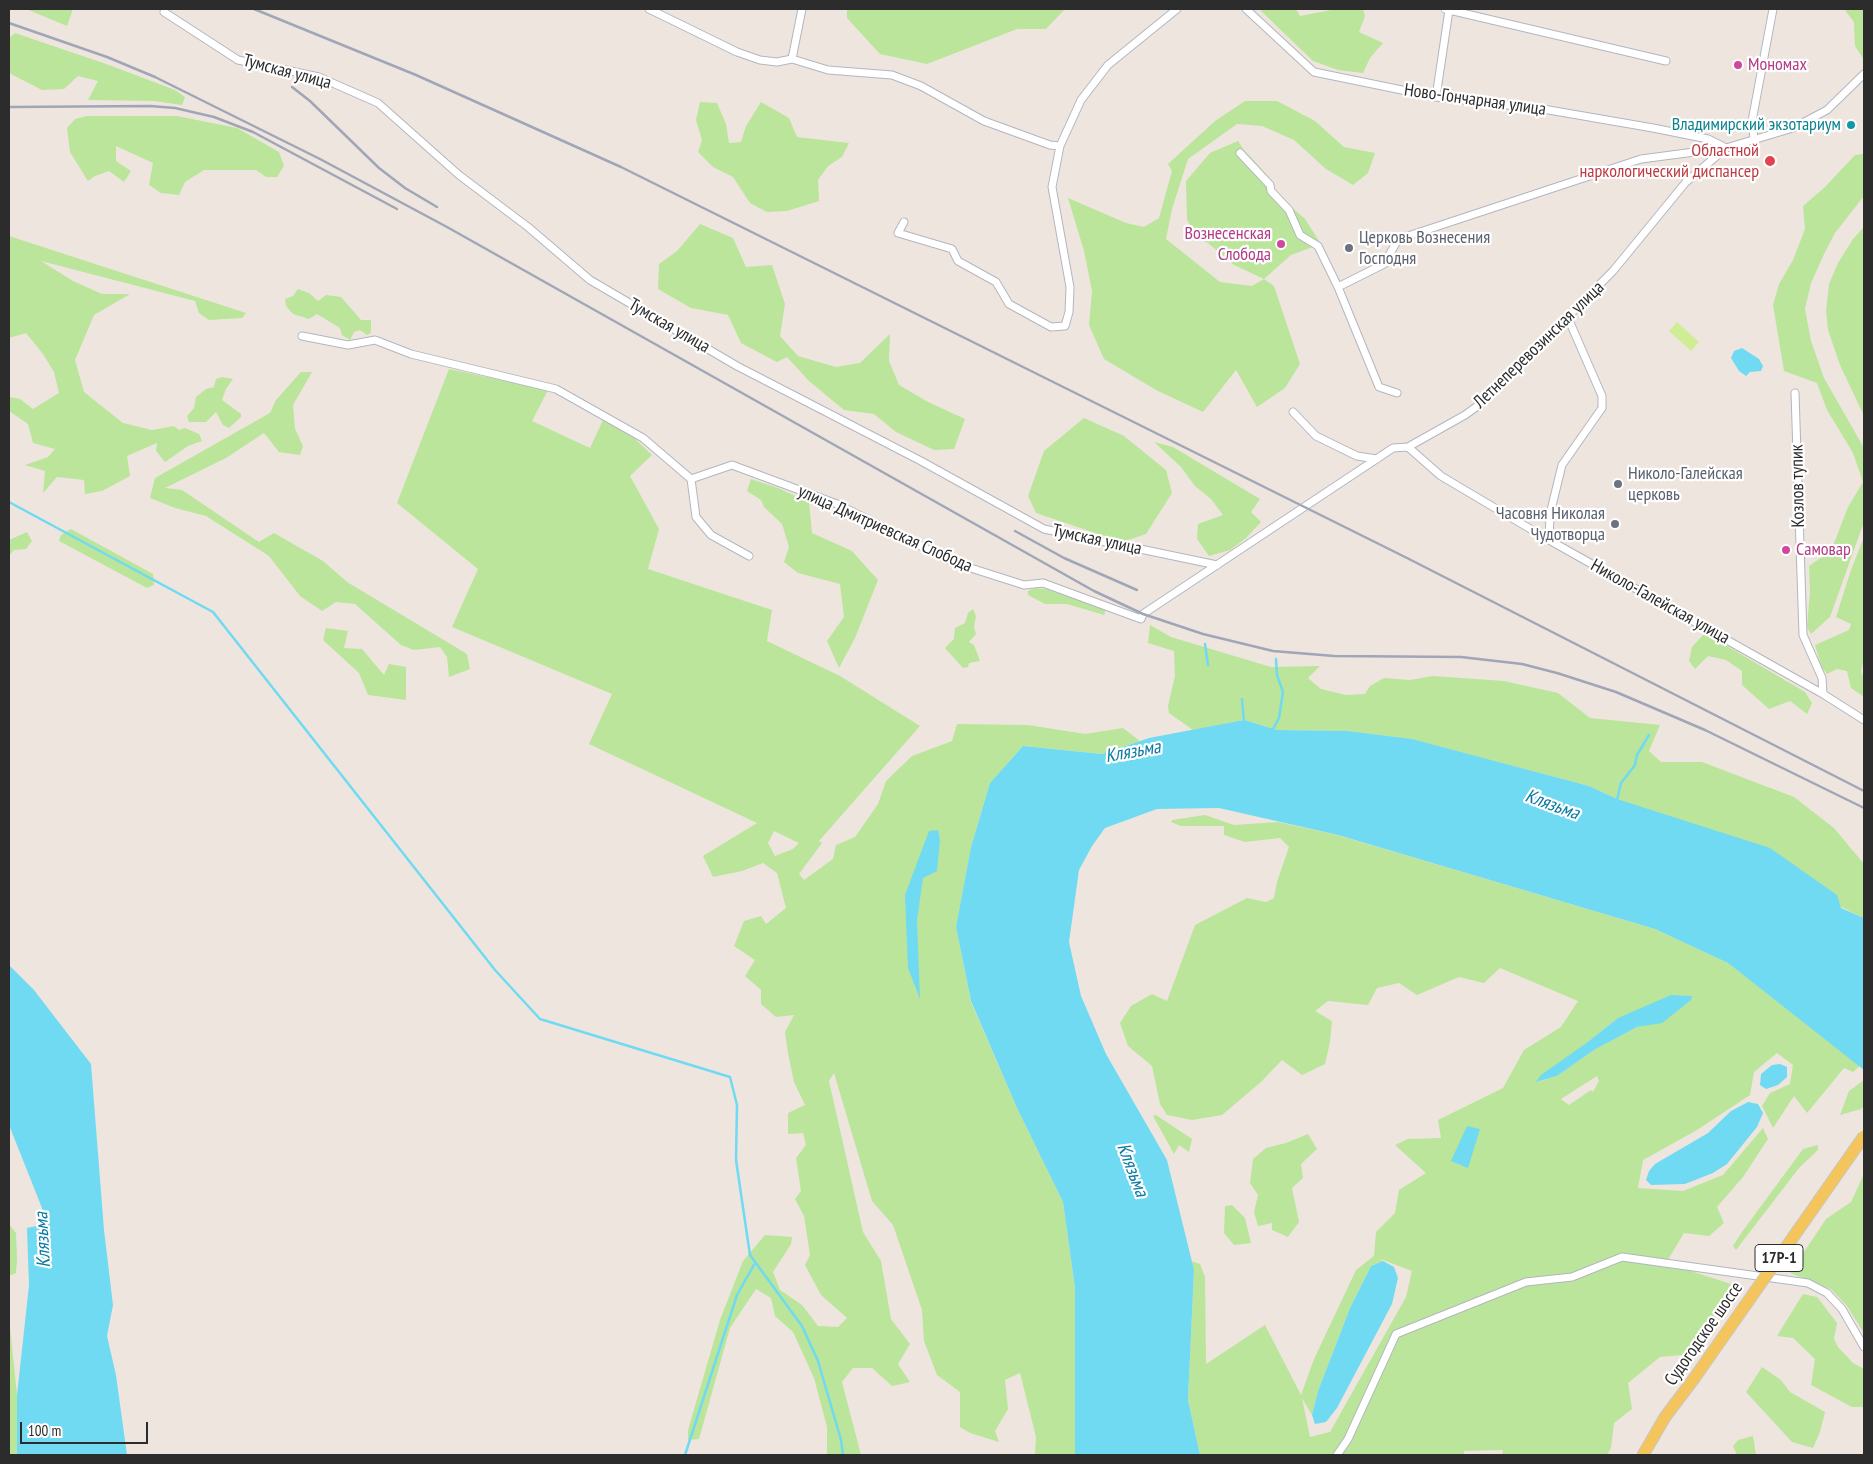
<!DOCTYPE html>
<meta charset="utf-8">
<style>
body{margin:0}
#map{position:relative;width:1873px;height:1464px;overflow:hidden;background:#eee6de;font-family:"PT Sans Narrow",sans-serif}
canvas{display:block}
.frame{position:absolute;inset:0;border:10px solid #2c2c2c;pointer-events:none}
.scale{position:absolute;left:20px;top:1422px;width:128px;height:22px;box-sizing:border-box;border:2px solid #2c2c2c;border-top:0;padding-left:6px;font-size:15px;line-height:18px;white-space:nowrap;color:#2c2c2c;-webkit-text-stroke:4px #fff;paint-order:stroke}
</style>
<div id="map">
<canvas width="1873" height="1464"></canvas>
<div class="frame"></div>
<div class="scale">100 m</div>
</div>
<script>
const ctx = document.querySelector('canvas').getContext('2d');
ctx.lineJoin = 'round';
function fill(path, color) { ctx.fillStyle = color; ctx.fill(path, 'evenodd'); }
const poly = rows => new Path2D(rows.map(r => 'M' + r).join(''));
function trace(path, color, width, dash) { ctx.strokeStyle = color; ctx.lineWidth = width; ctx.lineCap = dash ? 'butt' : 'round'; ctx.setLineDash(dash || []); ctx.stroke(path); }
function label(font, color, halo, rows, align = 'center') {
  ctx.font = font + ' "PT Sans Narrow",sans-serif'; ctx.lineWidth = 4.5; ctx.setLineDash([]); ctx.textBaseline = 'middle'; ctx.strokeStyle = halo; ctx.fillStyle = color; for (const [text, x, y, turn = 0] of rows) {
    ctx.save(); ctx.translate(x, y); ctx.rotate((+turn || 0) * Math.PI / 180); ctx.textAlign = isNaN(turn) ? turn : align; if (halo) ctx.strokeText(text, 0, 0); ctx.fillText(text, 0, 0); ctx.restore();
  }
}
fill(poly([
 [26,9,73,9,67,26],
 [847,9,1065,9,1046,29,1017,29,927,64,880,54,847,18],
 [1259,9,1296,9,1300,16,1336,9,1363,9,1365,16,1359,32,1383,43,1370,58,1363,73,1338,70,1313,61],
 [1844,9,1864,9,1864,60,1855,46,1854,22],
 [15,33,109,65,175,90,185,97,182,105,154,101,88,100,98,81,78,76,64,89,42,90,9,73,9,38],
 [1245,101,1277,101,1315,121,1344,147,1375,153,1368,173,1353,185,1326,169,1294,140,1262,126,1237,124,1188,159,1172,209,1166,239,1220,282,1252,286,1264,279,1234,265,1208,243,1199,239,1187,220,1186,181,1210,153,1238,141,1244,150,1269,177,1271,189,1305,219,1321,244,1291,255,1264,279,1274,286,1300,364,1285,388,1257,407,1236,370,1203,412,1156,390,1104,359,1089,325,1092,291,1084,251,1068,198,1126,223,1144,227,1159,218,1172,171,1168,164,1215,121],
 [700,102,717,103,726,124,729,143,741,142,746,126,761,102,789,118,797,137,849,143,842,157,828,166,818,180,819,201,787,211,767,212,750,203,733,177,713,167,698,152,702,140,696,120],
 [87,116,177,116,237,128,279,152,284,166,277,177,266,177,256,170,204,170,185,182,179,195,161,193,149,185,153,163,116,146,116,161,131,171,124,182,109,171,95,176,88,181,70,152,67,128,75,119],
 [1864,154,1864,196,1835,233,1825,252,1811,283,1805,309,1811,341,1824,378,1864,448,1864,522,1830,617,1811,634,1807,627,1810,591,1809,566,1831,551,1848,507,1863,482,1853,453,1827,410,1817,383,1784,371,1773,305,1779,284,1793,260,1805,229,1803,206,1824,188,1855,155],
 [700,224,733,238,746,267,772,265,785,304,780,336,798,356,836,367,860,363,890,334,889,361,899,385,928,402,965,419,954,449,934,450,896,432,874,414,844,410,809,381,787,357,777,362,741,343,728,315,691,308,658,289,659,264,677,251],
 [1864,227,1864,416,1840,365,1828,330,1826,311,1829,284,1838,263,1853,239],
 [9,236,246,313,242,318,209,320,199,313,195,301,41,261,73,281,102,294,130,294,94,315,75,360,84,392,123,423,152,430,174,426,179,430,185,428,199,434,202,441,188,446,165,462,156,451,157,443,127,456,130,476,102,491,85,494,84,480,57,477,43,493,45,471,25,465,48,457,55,449,33,443,28,424,9,411,9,397,20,399,33,409,59,393,54,372,43,354,26,333,9,338],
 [298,289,309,293,318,301,326,295,341,297,361,320,371,320,371,333,367,335,360,330,354,332,350,340,342,335,340,328,317,314,309,319,293,314,286,306,285,299,293,296],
 [449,369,548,390,532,421,590,448,603,420,634,438,652,455,630,476,659,529,648,569,772,610,767,641,840,676,920,726,819,841,822,843,799,874,804,880,833,859,836,845,855,837,878,804,886,781,912,756,952,741,957,724,1028,725,1085,734,1123,728,1140,741,1102,754,1023,746,990,783,971,847,956,927,971,1002,1017,1108,1063,1202,1075,1288,1075,1455,1035,1455,1036,1437,1020,1373,1005,1380,1008,1409,995,1431,999,1442,970,1433,960,1427,960,1392,937,1375,924,1341,922,1310,893,1225,872,1201,834,1073,829,1081,863,1232,881,1261,891,1319,910,1344,898,1364,910,1382,892,1386,872,1368,853,1368,842,1382,861,1455,827,1455,827,1427,814,1378,793,1332,775,1316,771,1298,756,1289,730,1328,699,1439,688,1440,688,1430,720,1320,743,1261,765,1235,792,1237,791,1244,773,1272,780,1290,802,1305,818,1326,838,1327,847,1318,821,1295,805,1265,810,1255,804,1216,795,1199,801,1191,796,1158,806,1145,803,1133,788,1134,788,1113,805,1105,794,1082,788,1053,785,1032,794,1015,776,1017,761,1004,761,990,745,976,755,960,734,946,744,921,761,916,766,924,786,908,777,873,763,863,742,871,713,877,703,856,757,823,589,744,612,694,452,627,478,569,397,503],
 [774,831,799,843,793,849,775,856,768,843],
 [301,372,312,372,293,405,295,429,303,446,300,455,279,452,264,433,226,458,165,488,182,490,259,542,274,533,323,561,347,582,467,654,470,669,449,677,447,657,440,647,414,650,401,645,355,604,336,602,322,611,300,596,269,556,206,516,175,508,150,498,155,478,270,413,276,400],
 [222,377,233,379,226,389,222,400,241,414,241,417,229,428,223,425,216,412,206,422,189,422,187,416,194,408,196,397,206,389,214,387,216,379],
 [1084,418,1124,436,1166,470,1172,493,1146,534,1122,542,1036,513,1028,496,1044,451],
 [1154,442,1173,447,1260,499,1251,512,1261,522,1246,538,1230,550,1209,556,1197,539,1198,524,1223,515,1211,499,1195,486,1181,467],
 [751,479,778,488,809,502,812,533,852,551,878,580,855,638,839,668,827,641,844,617,840,584,798,573,784,562,789,547,782,524,764,507,761,500,747,491],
 [71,529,153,574,154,585,147,588,59,541,61,535],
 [27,532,32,541,26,549,14,550,9,556,9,540],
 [1864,537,1864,659,1861,672,1864,679,1864,697,1851,688,1847,671,1837,669,1827,674,1821,666,1815,645,1849,630,1851,624,1836,617,1851,570],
 [1034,588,1046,589,1105,608,1105,613,1104,615,1067,604,1045,604,1028,595,1028,591],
 [973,609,976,616,974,627,976,634,969,642,974,645,980,661,969,663,968,667,963,668,945,648,954,639,955,628,965,623,968,613],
 [1150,625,1171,637,1271,667,1320,666,1308,678,1321,689,1346,695,1365,694,1370,686,1384,678,1410,680,1433,676,1504,681,1558,693,1590,718,1660,725,1649,751,1661,762,1702,762,1794,797,1834,828,1864,864,1864,918,1589,786,1411,739,1348,731,1277,730,1244,720,1193,730,1169,713,1168,706,1175,676,1174,651,1148,643],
 [326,628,348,631,344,648,362,649,384,675,389,664,406,667,406,700,368,695,359,673,323,640],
 [1705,633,1805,692,1812,703,1807,714,1790,701,1769,709,1742,685,1742,671,1726,660,1708,656,1695,669,1689,661,1692,647],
 [1205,815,1234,825,1278,822,1337,835,1655,929,1728,963,1860,1066,1853,1072,1844,1068,1807,1113,1794,1096,1773,1128,1762,1106,1770,1093,1790,1084,1793,1065,1777,1053,1754,1072,1750,1095,1697,1130,1643,1160,1638,1188,1683,1191,1723,1175,1763,1128,1768,1139,1743,1177,1717,1207,1724,1223,1709,1236,1684,1233,1666,1263,1731,1284,1692,1354,1660,1357,1628,1383,1632,1409,1614,1423,1611,1448,1607,1455,1502,1455,1503,1450,1464,1451,1464,1455,1200,1455,1188,1400,1194,1270,1191,1261,1200,1264,1205,1277,1206,1364,1265,1325,1301,1395,1314,1359,1356,1270,1374,1256,1376,1232,1395,1213,1399,1190,1426,1173,1395,1145,1408,1139,1441,1138,1438,1120,1503,1088,1524,1050,1561,1027,1578,1001,1500,968,1484,983,1459,977,1417,995,1399,983,1377,988,1368,1005,1328,1001,1315,1011,1332,1021,1330,1042,1325,1064,1302,1075,1282,1060,1261,1082,1222,1115,1192,1120,1167,1115,1160,1104,1152,1066,1128,1046,1120,1023,1131,1006,1152,994,1167,1001,1195,925,1247,898,1266,902,1274,898,1277,882,1289,847,1280,838,1245,842,1224,835,1224,826,1181,826,1171,822,1172,820],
 [1618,1018,1662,1022,1637,1027,1594,1050,1557,1076,1537,1082],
 [1597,1076,1599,1081,1593,1092,1591,1090,1569,1105,1561,1099],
 [1378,1258,1412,1271,1406,1297,1330,1432,1310,1437,1302,1398,1312,1415,1318,1391,1350,1308,1371,1266,1383,1261],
 [1864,1080,1864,1106,1861,1109,1840,1115,1849,1091],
 [1156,1115,1192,1139,1189,1152,1179,1145,1174,1154,1153,1116],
 [1308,1134,1317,1149,1301,1164,1303,1178,1292,1188,1299,1222,1288,1237,1272,1230,1272,1223,1258,1226,1254,1212,1258,1195,1250,1183,1253,1159,1266,1148,1286,1143],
 [1818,1145,1818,1150,1799,1168,1736,1250,1733,1246,1742,1232,1803,1149],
 [1864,1174,1864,1333,1847,1306,1831,1289,1790,1273,1826,1219,1851,1202],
 [1232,1205,1245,1218,1251,1243,1234,1245,1224,1233,1225,1206],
 [9,1224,16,1233,17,1259,16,1273,9,1276],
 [1803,1294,1817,1297,1837,1323,1834,1339,1838,1347,1853,1363,1864,1369,1864,1407,1852,1407,1811,1385,1815,1359,1793,1338,1777,1336],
 [9,1317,17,1395,17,1455,9,1455],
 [1762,1367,1781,1380,1790,1392,1825,1412,1820,1432,1813,1448,1792,1442,1746,1392],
 [1753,1436,1756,1455,1737,1455,1733,1446,1738,1440]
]), '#bae59a');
fill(poly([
 [1677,322,1699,342,1691,351,1669,331]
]), '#cfed95');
fill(poly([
 [1742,348,1759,359,1763,366,1761,371,1750,372,1746,376,1739,371,1731,358,1734,351],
 [1244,720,1277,730,1348,731,1412,739,1589,786,1617,799,1770,848,1837,895,1841,908,1864,918,1864,1070,1728,963,1655,929,1338,835,1219,808,1157,809,1105,828,1092,846,1079,870,1069,942,1081,996,1106,1054,1167,1160,1194,1270,1188,1400,1200,1455,1075,1455,1075,1288,1063,1202,1017,1108,971,1001,956,927,971,847,990,783,1023,746,1102,754,1149,738],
 [938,830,940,840,937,871,923,878,917,920,920,999,908,968,905,895,929,831],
 [9,965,34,990,91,1064,104,1230,113,1305,107,1336,116,1375,127,1455,17,1455,17,1395,29,1285,27,1228,45,1224,42,1208,9,1125],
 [1671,995,1692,996,1691,1000,1662,1023,1637,1027,1594,1050,1557,1076,1536,1082,1541,1075,1585,1044,1618,1018],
 [1780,1064,1787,1067,1787,1077,1778,1085,1766,1089,1760,1085,1761,1074,1772,1065],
 [1748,1102,1758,1104,1763,1113,1757,1127,1727,1164,1713,1173,1685,1184,1651,1185,1646,1180,1649,1171,1655,1164,1708,1133,1731,1111],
 [1467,1126,1480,1129,1468,1168,1451,1161],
 [1383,1261,1394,1267,1398,1278,1392,1304,1337,1408,1326,1422,1315,1424,1312,1415,1318,1391,1350,1308,1371,1266]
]), '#70daf2');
trace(poly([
 [9,502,213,612,495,970,540,1019,730,1077,737,1105,736,1160,750,1255,802,1326,818,1361,841,1440,843,1455],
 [1205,644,1208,665],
 [1242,699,1244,722],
 [1274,731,1273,729,1279,718,1283,692,1277,675,1276,659],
 [1617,800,1621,783,1635,765,1637,755,1649,735],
 [685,1455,737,1295,755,1263]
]), '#70daf2', 2.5);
const minor = poly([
 [649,9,737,52,760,60,777,62,792,59,828,70,892,75,921,86,984,121,1050,145,1060,146],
 [1246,9,1314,72,1436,97,1543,109,1653,128,1708,139,1726,148],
 [1445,9,1666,61],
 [164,12,238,60,319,77,378,103,459,175,528,227,590,280,737,366,921,461,1044,529,1217,565],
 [792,59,802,9],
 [1436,97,1449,10],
 [1754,139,1752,121,1773,9],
 [1240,153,1270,185,1271,191,1289,210,1300,235,1318,246,1338,287,1379,387,1397,393],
 [904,222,898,233,952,249,958,261,996,282,1009,304,1051,327,1065,326,1069,312,1070,287,1052,187,1060,146,1081,100,1108,65,1177,9],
 [1338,287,1384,264,1396,243,1402,238,1641,159,1725,148],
 [302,336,348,345,375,340,411,354,556,389,643,438,691,479,732,465,837,504,955,563,1024,585,1043,583,1141,619,1143,614,1393,448,1408,447,1465,415,1483,402,1613,271,1686,182,1726,148,1793,128,1827,110,1864,74],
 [1795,393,1803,635,1822,678,1823,694],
 [1293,412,1316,436,1357,456,1377,459],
 [1408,447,1441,476,1549,540,1823,694,1864,720],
 [691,479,696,517,711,535,749,556],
 [1549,540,1550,514,1562,465,1602,408,1602,396,1568,318],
 [1337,1455,1348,1439,1396,1334,1526,1282,1572,1277,1622,1257,1808,1283,1827,1293,1842,1309,1864,1347]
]);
const primary = poly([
 [1643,1455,1665,1417,1693,1380]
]);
trace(minor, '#b2b6c0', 9);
trace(primary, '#c8c8c8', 13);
trace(minor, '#fff', 7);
trace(primary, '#f4c55d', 11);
trace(poly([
 [254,9,416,75,621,167,1407,558,1864,791],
 [9,23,107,57,155,77,320,159,447,227,1094,591,1143,614,1203,634,1273,651,1334,656,1461,657,1522,664,1557,673,1616,692,1705,730,1864,808],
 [292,87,310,101,379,168,405,188,437,207],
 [9,107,150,106,175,108,214,117,253,132,397,209],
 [1015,531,1064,558,1137,590]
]), '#a0a5b7', 2.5);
const primaryBridge = poly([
 [1693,1380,1864,1136]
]);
trace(primaryBridge, '#c8c8c8', 13, []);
trace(primaryBridge, '#f4c55d', 11);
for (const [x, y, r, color] of [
 [1738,65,5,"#d1479c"],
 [1851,125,5,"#0f9aa8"],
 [1770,161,6,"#e0444e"],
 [1281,244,5,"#d1479c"],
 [1349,248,5,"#6b7280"],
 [1618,484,5,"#6b7280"],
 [1615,524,5,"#6b7280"],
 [1786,550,5,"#d1479c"]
]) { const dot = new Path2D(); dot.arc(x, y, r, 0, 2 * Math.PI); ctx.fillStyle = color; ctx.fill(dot); trace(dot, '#fff', 2); }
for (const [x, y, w] of [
 [1779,1258,48]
]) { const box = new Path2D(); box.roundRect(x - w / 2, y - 13.5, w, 27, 4); ctx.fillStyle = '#fff'; ctx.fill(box); trace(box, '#2c2c2c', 1); }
label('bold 16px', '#2c2c2c', null, [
 ["17Р-1",1779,1258]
]);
label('18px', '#b23c85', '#fff', [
 ["Мономах",1748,65],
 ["Вознесенская",1271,234,"right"],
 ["Слобода",1271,255,"right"],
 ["Самовар",1796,550]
], 'left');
label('18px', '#2c2c2c', '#fff', [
 ["Тумская улица",287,72,15],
 ["Ново-Гончарная улица",1475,100,8],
 ["Тумская улица",669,326,30],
 ["Летнеперевозинская улица",1539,345,-44],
 ["Козлов тупик",1798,486,-91],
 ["улица Дмитриевская Слобода",885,529,24],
 ["Тумская улица",1097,540,12],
 ["Николо-Галейская улица",1660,602,29],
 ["Судогодское шоссе",1704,1334,-55]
]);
label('18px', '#0d838f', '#fff', [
 ["Владимирский экзотариум",1841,125]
], 'right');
label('18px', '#be3a42', '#fff', [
 ["Областной",1759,151],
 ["наркологический диспансер",1759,172]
], 'right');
label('18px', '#5b616d', '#fff', [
 ["Церковь Вознесения",1359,238],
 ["Господня",1359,259],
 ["Николо-Галейская",1628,474],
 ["церковь",1628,495],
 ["Часовня Николая",1605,514,"right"],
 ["Чудотворца",1605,535,"right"]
], 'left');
label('italic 19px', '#0a7aa2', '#fff', [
 ["Клязьма",1133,752,-10],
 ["Клязьма",1552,805,20],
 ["Клязьма",1132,1170,69],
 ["Клязьма",43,1240,-93]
]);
</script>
